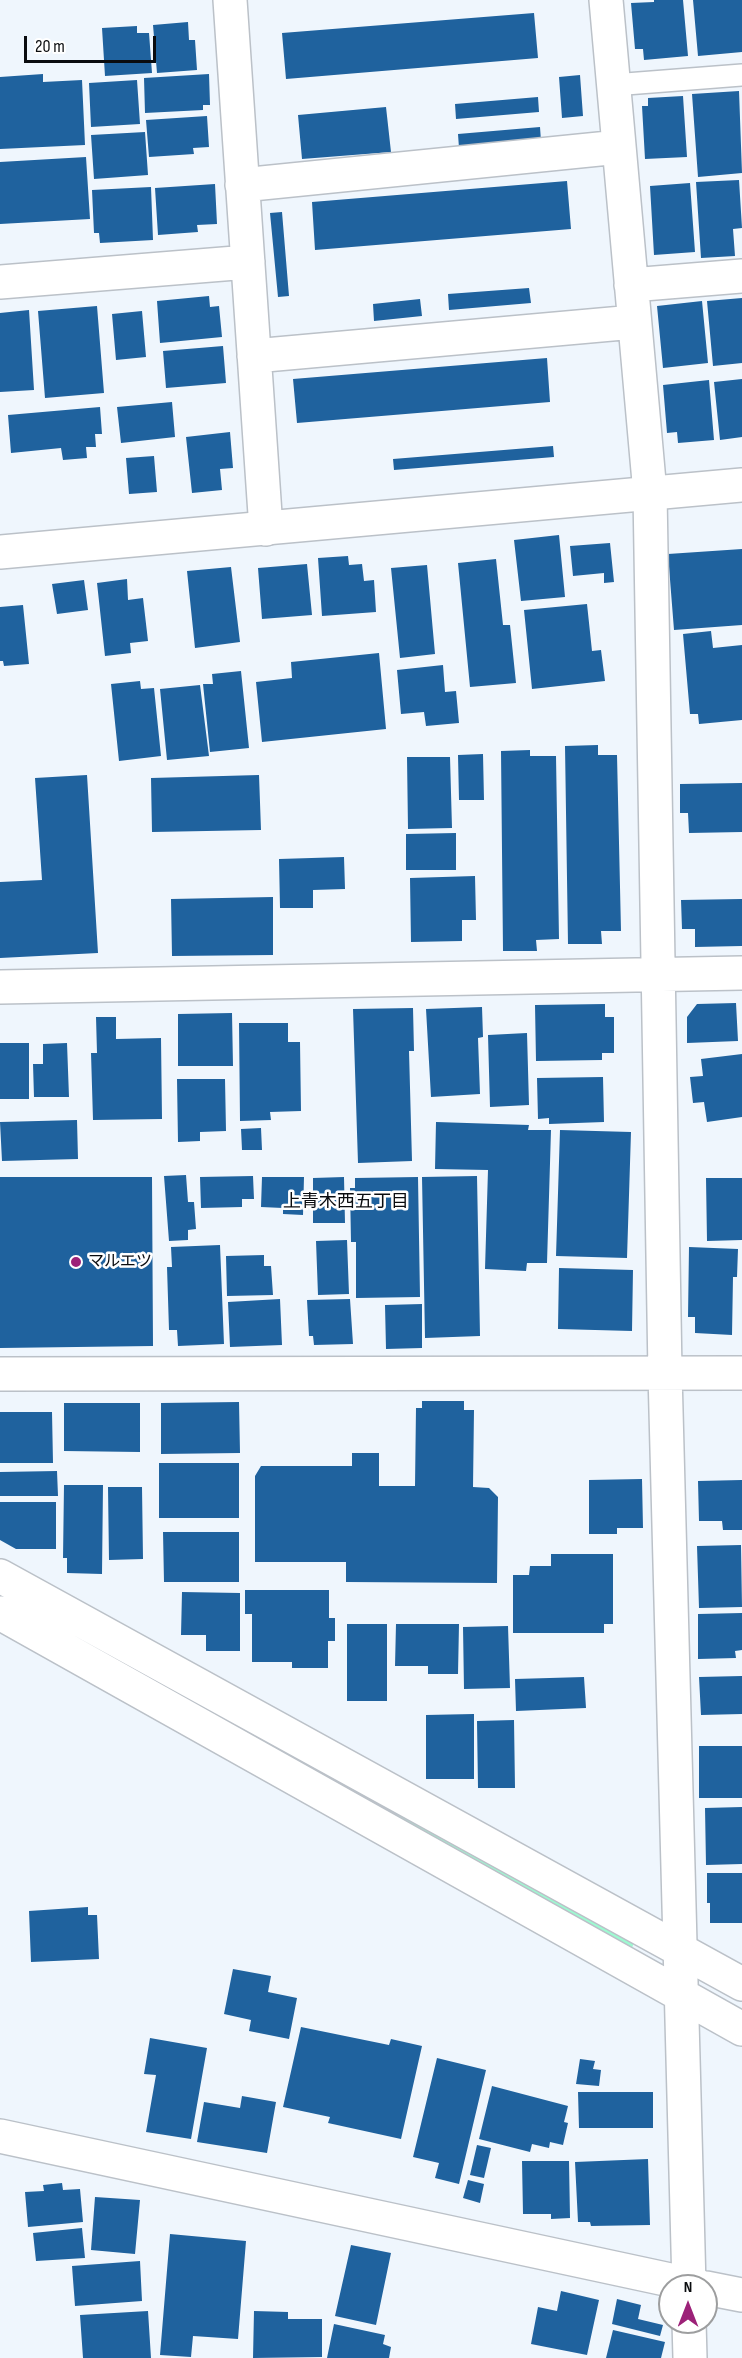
<!DOCTYPE html>
<meta charset="utf-8">
<style>
body{margin:0}
#map{position:relative;width:742px;height:2358px;overflow:hidden;background:#eff6fd;font-family:"Sofia Sans Condensed",sans-serif}
canvas{display:block}
.north{position:absolute;left:658px;top:2274px;width:60px;height:60px;box-sizing:border-box;background:#fff;border:2px solid #9d9e9f;border-radius:50%;rotate:0deg;font-size:16px;font-weight:700;line-height:24px;text-align:center;color:#0a0c0f}
.north::after{content:'';display:block;margin:auto;width:21px;height:27px;background:#9c2178;clip-path:polygon(50% 0,100% 100%,50% 72%,0 100%)}
.scale{position:absolute;left:24px;top:36px;width:132px;height:27px;box-sizing:border-box;border:3px solid #0a0c0f;border-top:0;padding-left:8px;font-size:18px;line-height:21px;white-space:nowrap;color:#0a0c0f;-webkit-text-stroke:4px #fff;paint-order:stroke}
</style>
<div id="map">
<canvas width="742" height="2358"></canvas>
<div class="north">N</div>
<div class="scale">20 m</div>
</div>
<script>
const ctx = document.querySelector('canvas').getContext('2d');
ctx.lineJoin = 'round';
function fill(path, color) { ctx.fillStyle = color; ctx.fill(path, 'evenodd'); }
const poly = rows => new Path2D(rows.map(r => 'M' + r).join(''));
function trace(path, color, width, dash) { ctx.strokeStyle = color; ctx.lineWidth = width; ctx.lineCap = dash ? 'butt' : 'round'; ctx.setLineDash(dash || []); ctx.stroke(path); }
function label(font, color, halo, rows, align = 'center') {
  ctx.font = font + ' "Sofia Sans Condensed","Noto Sans JP",sans-serif'; ctx.lineWidth = 5; ctx.setLineDash([]); ctx.textBaseline = 'middle'; ctx.strokeStyle = halo; ctx.fillStyle = color; for (const [text, x, y, turn = 0] of rows) {
    ctx.save(); ctx.translate(x, y); ctx.rotate((+turn || 0) * Math.PI / 180); ctx.textAlign = isNaN(turn) ? turn : align; if (halo) ctx.strokeText(text, 0, 0); ctx.fillText(text, 0, 0); ctx.restore();
  }
}
fill(poly([
 [0,1590,634,1942,632,1948,625,1946,0,1601]
]), '#9cfbd1');
fill(poly([
 [654,0,683,0,688,56,644,60,643,49,635,49,631,3,654,2],
 [693,0,742,0,742,52,698,56],
 [534,13,538,58,286,79,282,33],
 [188,22,189,40,195,40,197,70,157,73,153,25],
 [137,26,137,33,149,33,152,73,105,76,102,28],
 [43,74,43,82,82,80,85,145,0,149,0,77],
 [209,74,210,105,203,105,203,110,145,113,144,78],
 [580,75,583,116,562,118,559,77],
 [137,80,140,124,91,127,89,83],
 [739,91,742,173,698,177,692,94],
 [683,96,687,157,645,159,642,106,648,106,648,98],
 [538,97,539,112,456,119,455,104],
 [386,107,391,152,302,159,298,115],
 [207,116,209,147,193,148,194,154,149,157,146,120],
 [540,127,541,141,459,148,458,134],
 [145,132,148,175,94,179,91,135],
 [86,157,90,219,0,224,0,162],
 [739,180,742,228,733,229,735,256,701,258,696,182],
 [567,181,571,229,315,250,312,202],
 [690,183,695,252,654,255,650,186],
 [215,184,217,224,197,225,198,232,158,235,155,188],
 [151,187,153,240,100,243,99,233,94,233,92,190],
 [282,212,289,296,278,297,270,213],
 [529,288,531,303,449,310,448,294],
 [209,296,210,307,219,306,222,337,160,343,157,301],
 [742,298,742,363,713,366,707,301],
 [420,299,422,316,374,321,373,304],
 [702,301,708,363,663,368,657,306],
 [97,306,104,393,45,398,38,311],
 [29,310,34,390,0,392,0,313],
 [142,311,146,357,116,360,112,314],
 [223,346,226,383,166,388,163,351],
 [547,358,550,402,297,423,293,379],
 [742,379,742,437,720,440,714,382],
 [709,380,714,440,678,443,677,432,667,433,663,385],
 [172,402,175,437,121,443,117,407],
 [100,407,102,434,95,434,96,447,86,447,87,458,63,460,61,448,11,453,8,415],
 [230,432,233,468,220,469,222,490,192,493,186,437],
 [553,446,554,457,394,470,393,459],
 [154,456,157,492,129,494,126,458],
 [559,535,565,597,521,601,514,540],
 [610,543,614,582,604,583,604,573,573,576,570,546],
 [742,549,742,625,674,630,668,554],
 [348,556,349,565,362,564,364,581,374,580,376,612,322,616,318,558],
 [496,559,503,625,510,625,516,683,470,687,458,563],
 [307,564,312,615,262,619,258,568],
 [427,565,435,654,400,658,391,568],
 [231,567,240,642,195,648,187,571],
 [127,579,128,600,143,598,148,641,130,643,131,653,105,656,97,583],
 [84,580,88,610,57,614,52,584],
 [587,604,592,651,601,650,605,681,532,689,524,610],
 [23,605,29,664,4,666,3,661,0,661,0,607],
 [711,631,713,648,742,645,742,720,699,724,698,714,690,714,683,634],
 [379,653,386,729,262,742,256,682,292,678,291,662],
 [443,665,445,692,456,691,459,723,426,726,424,712,401,714,397,670],
 [241,671,249,748,210,752,203,684,213,684,212,674],
 [140,681,141,689,154,688,161,756,119,761,111,684],
 [200,685,209,756,167,760,160,689],
 [598,745,598,755,617,755,621,931,601,931,602,944,568,944,565,746],
 [530,750,530,756,556,756,559,939,536,940,537,951,503,951,501,751],
 [483,754,484,800,459,800,458,755],
 [407,757,450,757,452,828,408,829],
 [87,775,98,953,0,958,0,882,42,880,35,778],
 [259,775,261,830,152,832,151,778],
 [742,783,742,832,689,833,688,813,680,813,680,784],
 [456,833,456,870,406,870,406,834],
 [344,857,345,889,313,890,313,908,280,908,279,859],
 [475,876,476,920,462,920,462,941,411,942,410,878],
 [273,897,273,955,172,956,171,899],
 [742,899,742,946,695,947,695,929,682,929,681,900],
 [736,1003,738,1041,687,1043,687,1017,697,1004],
 [605,1004,605,1017,614,1017,614,1053,602,1053,602,1060,536,1061,535,1005],
 [482,1007,483,1037,478,1038,480,1094,431,1097,426,1009],
 [413,1008,414,1051,409,1051,412,1161,358,1163,353,1009],
 [232,1013,233,1066,178,1066,178,1014],
 [96,1017,116,1017,116,1039,161,1038,162,1119,93,1120,91,1053,97,1053],
 [239,1023,288,1023,288,1042,300,1042,301,1111,270,1112,271,1120,240,1121],
 [527,1033,529,1105,490,1107,488,1035],
 [0,1043,29,1043,29,1099,0,1099],
 [67,1043,69,1097,34,1097,33,1064,43,1064,43,1044],
 [742,1054,742,1117,707,1122,704,1102,693,1103,690,1077,703,1076,701,1059],
 [603,1077,604,1122,549,1124,549,1118,538,1119,537,1078],
 [177,1079,225,1079,226,1131,200,1132,200,1141,178,1142],
 [77,1120,78,1159,2,1161,0,1122],
 [436,1122,529,1125,528,1130,551,1130,547,1263,527,1263,526,1271,485,1269,488,1170,435,1169],
 [261,1128,262,1150,242,1150,241,1129],
 [560,1130,631,1132,627,1258,556,1256],
 [186,1175,188,1202,194,1202,196,1229,188,1230,188,1240,169,1241,164,1176],
 [253,1176,254,1199,242,1199,242,1207,201,1208,200,1177],
 [477,1176,480,1336,425,1338,422,1177],
 [0,1177,152,1177,153,1346,0,1348],
 [262,1177,304,1177,303,1215,283,1214,283,1208,261,1207],
 [344,1177,345,1223,313,1223,313,1178],
 [418,1177,420,1297,356,1298,356,1242,351,1242,350,1188,355,1188,355,1178],
 [706,1178,742,1178,742,1240,707,1241],
 [347,1240,349,1294,318,1295,316,1241],
 [220,1245,224,1344,178,1346,177,1330,169,1330,167,1267,172,1267,171,1247],
 [689,1247,738,1249,737,1277,733,1277,732,1335,695,1333,695,1317,688,1317],
 [264,1255,264,1266,271,1266,273,1295,227,1296,226,1256],
 [559,1268,633,1270,632,1331,558,1329],
 [280,1299,282,1345,230,1347,228,1302],
 [350,1299,353,1344,314,1345,313,1336,309,1336,307,1300],
 [422,1304,422,1348,386,1349,385,1305],
 [422,1401,464,1401,464,1410,474,1410,473,1487,489,1488,498,1497,497,1583,346,1582,346,1562,255,1562,255,1476,261,1466,352,1466,352,1453,379,1453,379,1486,415,1486,416,1408,422,1408],
 [239,1402,240,1453,161,1454,161,1403],
 [64,1403,140,1403,140,1452,64,1451],
 [0,1412,52,1412,53,1463,0,1463],
 [159,1463,239,1463,239,1518,159,1518],
 [57,1471,58,1496,0,1496,0,1472],
 [642,1479,643,1528,617,1528,617,1534,589,1534,589,1480],
 [742,1480,742,1530,723,1530,722,1521,699,1521,698,1481],
 [64,1485,103,1485,102,1574,67,1573,67,1558,63,1558],
 [108,1487,142,1487,143,1559,109,1560],
 [0,1502,56,1502,56,1549,16,1549,0,1540],
 [163,1532,239,1532,239,1582,164,1582],
 [741,1545,742,1607,699,1608,697,1546],
 [551,1554,613,1554,613,1624,604,1624,604,1633,513,1633,513,1575,529,1575,530,1566,551,1566],
 [245,1590,329,1590,329,1618,335,1618,335,1641,328,1641,328,1668,292,1668,292,1662,252,1662,252,1614,245,1614],
 [182,1592,240,1593,240,1651,206,1651,206,1635,181,1635],
 [742,1613,742,1650,735,1651,736,1658,698,1659,698,1614],
 [347,1624,387,1624,387,1701,347,1701],
 [396,1624,459,1624,458,1674,428,1674,428,1666,395,1666],
 [508,1626,510,1688,464,1689,463,1627],
 [742,1676,742,1714,701,1715,699,1677],
 [584,1677,586,1708,516,1711,515,1679],
 [474,1714,474,1779,426,1779,426,1715],
 [514,1720,515,1788,478,1788,477,1721],
 [699,1746,742,1746,742,1798,699,1798],
 [742,1807,742,1864,706,1865,705,1808],
 [707,1873,742,1873,742,1923,710,1923,710,1903,707,1903],
 [88,1907,88,1915,97,1915,99,1959,31,1962,29,1911],
 [233,1969,271,1976,268,1992,297,1998,289,2039,249,2031,251,2020,224,2014],
 [301,2027,389,2045,391,2039,422,2046,401,2139,328,2123,330,2117,283,2107],
 [150,2038,207,2048,191,2139,146,2132,156,2075,144,2074],
 [437,2058,486,2070,459,2184,435,2178,439,2163,413,2157],
 [580,2059,595,2061,593,2069,601,2070,599,2086,576,2084],
 [492,2086,568,2106,564,2122,568,2123,563,2145,550,2142,549,2148,532,2144,530,2152,479,2139],
 [578,2092,653,2092,653,2128,579,2128],
 [242,2096,276,2102,267,2153,197,2142,204,2102,240,2108],
 [477,2145,491,2148,484,2178,470,2175],
 [648,2159,650,2225,591,2226,590,2222,578,2222,575,2162],
 [522,2161,569,2161,570,2218,551,2219,551,2214,523,2214],
 [468,2180,484,2184,480,2203,463,2198],
 [62,2183,63,2190,80,2189,83,2222,28,2227,25,2192,44,2191,43,2185],
 [95,2197,140,2200,135,2254,91,2250],
 [82,2228,85,2258,36,2261,33,2233],
 [170,2234,246,2241,238,2339,193,2336,191,2357,160,2355],
 [351,2245,391,2253,376,2325,335,2316],
 [140,2261,142,2301,75,2306,72,2266],
 [561,2291,599,2300,587,2355,531,2344,538,2307,557,2311],
 [617,2299,641,2305,638,2319,663,2325,660,2336,612,2324],
 [148,2311,151,2358,83,2358,80,2315],
 [254,2311,288,2312,288,2319,322,2319,322,2357,253,2358],
 [334,2324,385,2335,383,2344,391,2347,389,2358,327,2358],
 [613,2330,665,2342,661,2358,606,2358]
]), '#1f629e');
const service = poly([
 [613,85,742,75]
]);
const minor = poly([
 [230,0,266,529],
 [606,0,650,493,665,1373,689,2286],
 [242,185,619,147],
 [0,282,248,262],
 [631,285,742,276],
 [254,356,634,322],
 [0,987,742,973],
 [0,1374,742,1373],
 [0,1576,742,1984],
 [0,1613,742,2029],
 [689,2322,690,2358]
]);
const tertiary = poly([
 [0,552,742,485],
 [0,2136,698,2286],
 [706,2288,742,2295]
]);
trace(service, '#bbc1c8', 24);
trace(minor, '#bbc1c8', 36);
trace(tertiary, '#bbc1c8', 36);
trace(service, '#fff', 21);
trace(minor, '#fff', 33);
trace(tertiary, '#fff', 33);
for (const [x, y, r, color] of [
 [76,1262,6,"#9c2178"]
]) { const dot = new Path2D(); dot.arc(x, y, r, 0, 2 * Math.PI); ctx.fillStyle = color; ctx.fill(dot); trace(dot, '#fff', 2); }
label('16px', '#0a0c0f', '#fff', [
 ["マルエツ",88,1262]
], 'left');
label('18px', '#0a0c0f', '#fff', [
 ["上青木西五丁目",346,1202]
]);
</script>
